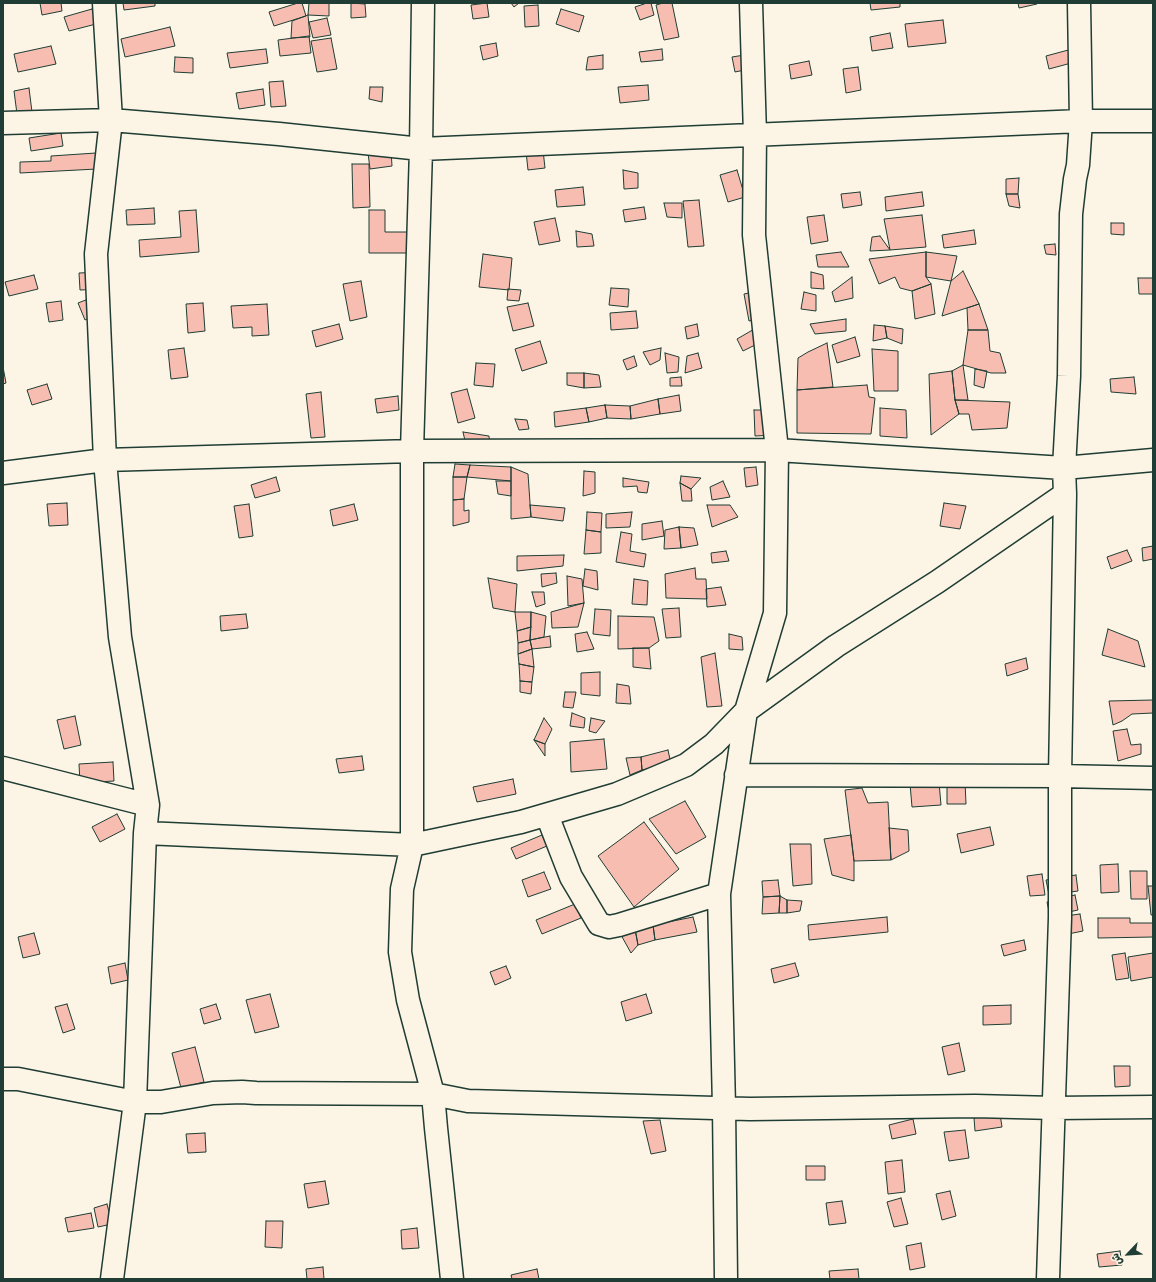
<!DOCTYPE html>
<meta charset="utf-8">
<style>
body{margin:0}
#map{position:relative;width:1156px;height:1282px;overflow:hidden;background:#fcf5e5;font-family:"Architects Daughter","Playpen Sans Arabic",sans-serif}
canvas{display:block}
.frame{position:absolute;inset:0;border:4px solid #1f3d34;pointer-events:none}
.north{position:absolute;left:1108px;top:1234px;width:40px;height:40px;-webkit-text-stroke:3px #fcf5e5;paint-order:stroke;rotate:245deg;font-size:11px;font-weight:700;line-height:16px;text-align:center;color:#1f3d34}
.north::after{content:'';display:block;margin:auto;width:14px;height:18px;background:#1f3d34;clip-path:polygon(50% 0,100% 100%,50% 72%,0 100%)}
</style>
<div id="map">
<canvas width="1156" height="1282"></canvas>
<div class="frame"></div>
<div class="north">ش</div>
</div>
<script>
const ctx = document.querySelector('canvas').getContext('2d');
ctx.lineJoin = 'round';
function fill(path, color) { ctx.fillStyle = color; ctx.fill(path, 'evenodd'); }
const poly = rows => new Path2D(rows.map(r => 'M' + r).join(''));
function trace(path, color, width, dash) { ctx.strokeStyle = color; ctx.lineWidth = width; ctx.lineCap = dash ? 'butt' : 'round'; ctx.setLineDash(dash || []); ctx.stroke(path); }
const building = poly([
 [40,3,61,3,62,11,42,15,40,3],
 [123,3,155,3,155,6,124,10,123,3],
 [298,3,302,3,306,16,274,26,269,12,298,3],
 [309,3,329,3,329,16,308,15,309,3],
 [351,3,365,4,366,17,351,18,351,3],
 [487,3,489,17,473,19,471,5,487,3],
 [511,3,519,3,514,7,511,3],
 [647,3,651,3,654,15,640,20,635,7,647,3],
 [663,3,672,3,679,37,664,40,656,5,663,3],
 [870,3,900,3,900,7,871,10,870,3],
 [1018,3,1037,3,1037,4,1019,8,1018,3],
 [538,5,539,26,525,27,524,6,538,5],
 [92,9,96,24,69,31,64,17,92,9],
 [561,9,584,16,579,32,556,24,561,9],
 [308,15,310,37,291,38,292,21,308,15],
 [327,18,331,35,313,38,309,22,327,18],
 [943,20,946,43,908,47,905,24,943,20],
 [170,27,175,46,125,57,121,39,170,27],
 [890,33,893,48,872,51,870,37,890,33],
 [309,36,311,53,280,56,278,40,309,36],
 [331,38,337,69,317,72,311,41,331,38],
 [496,43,498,56,483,60,480,46,496,43],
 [51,46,56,64,18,72,14,54,51,46],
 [266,49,268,63,230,68,227,53,266,49],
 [662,49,663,60,641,62,639,52,662,49],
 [1072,49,1075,62,1049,69,1046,56,1072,49],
 [757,53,759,67,735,72,732,57,757,53],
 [603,55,603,69,586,70,588,57,603,55],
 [175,57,193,58,193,73,174,72,175,57],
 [809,61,812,75,791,79,789,65,809,61],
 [858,67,861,90,846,93,843,69,858,67],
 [283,81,286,106,271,107,269,82,283,81],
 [648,85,649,100,620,103,618,87,648,85],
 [370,87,383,87,382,102,369,99,370,87],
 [29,88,32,112,17,114,14,91,29,88],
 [263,89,265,105,239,109,236,93,263,89],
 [61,133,63,146,31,151,29,138,61,133],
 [542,141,545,168,528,170,525,142,542,141],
 [391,150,392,166,370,169,368,153,391,150],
 [96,153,97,169,20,173,20,162,51,161,51,156,96,153],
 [352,164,369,164,370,207,353,208,352,164],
 [623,170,638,173,638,188,624,189,623,170],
 [737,170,745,197,728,202,720,175,737,170],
 [1019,178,1018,194,1006,194,1006,179,1019,178],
 [583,187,585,205,557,207,555,190,583,187],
 [860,192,862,205,843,208,841,194,860,192],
 [922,192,924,206,886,211,885,197,922,192],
 [1006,194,1018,194,1020,208,1009,206,1006,194],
 [699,200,704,246,688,247,683,201,699,200],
 [664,203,682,203,682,218,667,217,664,203],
 [644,207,646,219,625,222,623,210,644,207],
 [154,208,155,224,127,225,126,210,154,208],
 [196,210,199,252,140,257,139,240,181,237,179,211,196,210],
 [369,210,385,210,385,232,419,232,419,253,369,253,369,210],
 [824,215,828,241,811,244,807,217,824,215],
 [922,215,926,247,890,250,884,219,922,215],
 [555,218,560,241,539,245,534,222,555,218],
 [1111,223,1124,223,1124,235,1111,234,1111,223],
 [974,230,976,244,944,248,942,235,974,230],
 [576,231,592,234,594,246,577,247,576,231],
 [880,236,890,250,870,251,872,237,880,236],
 [1055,244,1056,255,1046,254,1044,245,1055,244],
 [841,252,849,267,818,267,816,255,841,252],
 [926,252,957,256,951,281,926,277,926,252],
 [926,252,926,277,931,284,912,291,900,288,895,277,879,284,869,259,926,252],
 [483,254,512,258,509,290,479,287,483,254],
 [963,271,979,304,942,316,951,281,963,271],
 [103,272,104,289,80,290,79,273,103,272],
 [811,272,823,275,824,289,811,288,811,272],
 [34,275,38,289,9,296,5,282,34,275],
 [852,277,853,298,835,302,832,292,852,277],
 [1138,278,1153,278,1153,294,1139,294,1138,278],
 [361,281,367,317,350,321,343,284,361,281],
 [931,284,935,314,915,319,912,291,931,284],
 [611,288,629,289,628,307,609,305,611,288],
 [508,289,521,290,519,301,507,300,508,289],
 [758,291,764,318,749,321,744,294,758,291],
 [804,292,816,295,816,311,801,309,804,292],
 [96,296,102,312,85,320,78,303,96,296],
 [61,301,63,320,49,322,46,303,61,301],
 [203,303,205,331,188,333,186,304,203,303],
 [528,303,534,326,513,331,507,307,528,303],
 [267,304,269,335,252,336,252,327,233,328,231,306,267,304],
 [979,304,988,330,968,330,967,308,979,304],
 [636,311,638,328,611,330,610,313,636,311],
 [846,319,846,331,815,334,810,324,846,319],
 [339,324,343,339,316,347,312,331,339,324],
 [697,324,699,336,687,339,685,327,697,324],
 [874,325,885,326,887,338,873,341,874,325],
 [885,326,903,329,902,344,887,338,885,326],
 [756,328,763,341,743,351,737,339,756,328],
 [968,330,988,330,990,351,1000,353,1006,373,991,373,963,365,968,330],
 [855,337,860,356,837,363,832,345,855,337],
 [540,341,547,363,522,371,515,349,540,341],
 [827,343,833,387,797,390,798,358,808,352,827,343],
 [184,348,188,377,171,379,168,350,184,348],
 [661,348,660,360,650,365,643,352,661,348],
 [872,349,898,351,898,391,874,391,872,349],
 [665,353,679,357,678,372,667,373,665,353],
 [698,353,702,368,685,373,687,356,698,353],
 [634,356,637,366,627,370,623,360,634,356],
 [476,363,495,364,493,387,474,385,476,363],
 [963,365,968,400,955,400,952,371,963,365],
 [3,367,6,383,3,384,3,367],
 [975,369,987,371,984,388,974,385,975,369],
 [952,371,955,400,959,414,931,435,929,374,952,371],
 [567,373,584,373,584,388,567,385,567,373],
 [584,373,599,375,601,387,584,388,584,373],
 [681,377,682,386,670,386,670,378,681,377],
 [1134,377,1136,394,1111,392,1110,379,1134,377],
 [47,384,52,399,32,405,27,390,47,384],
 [867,385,869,397,875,398,871,434,797,433,797,390,867,385],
 [467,389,475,418,458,423,451,393,467,389],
 [321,392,325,437,311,438,306,394,321,392],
 [679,395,681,411,660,414,658,399,679,395],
 [398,396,399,410,377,413,375,399,398,396],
 [658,399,660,414,631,419,630,406,658,399],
 [955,400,1010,402,1007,428,972,430,969,414,959,414,955,400],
 [605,405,607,418,589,422,586,408,605,405],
 [605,405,630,406,631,419,607,418,605,405],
 [586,408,589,422,555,427,554,412,586,408],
 [880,408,906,410,907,438,880,436,880,408],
 [754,410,772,410,774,435,755,436,754,410],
 [515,419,527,420,529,429,519,430,515,419],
 [463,432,489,436,490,445,466,445,463,432],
 [455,464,470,465,467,477,453,477,455,464],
 [470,465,511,467,511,481,467,477,470,465],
 [511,467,528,474,531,517,511,519,511,467],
 [756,467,758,485,746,487,744,468,756,467],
 [584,471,595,472,595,493,583,496,584,471],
 [681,476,701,478,691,489,680,483,681,476],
 [276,477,280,491,255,498,251,485,276,477],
 [453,477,467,477,464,499,453,500,453,477],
 [623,478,649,482,647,493,638,492,637,486,623,487,623,478],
 [496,481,511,481,511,496,498,494,496,481],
 [723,481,730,497,712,500,710,487,723,481],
 [680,483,691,489,692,501,682,501,680,483],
 [464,499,464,511,469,510,469,522,453,526,453,500,464,499],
 [67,503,68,525,49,526,47,504,67,503],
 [944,503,966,506,960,529,940,526,944,503],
 [249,504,253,536,239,538,234,506,249,504],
 [354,504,358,520,333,526,330,510,354,504],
 [530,505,565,508,563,521,531,517,530,505],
 [707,505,730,505,738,517,712,527,707,505],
 [587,512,602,513,601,532,586,530,587,512],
 [632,512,630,527,606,528,606,514,632,512],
 [662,521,664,536,642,540,642,524,662,521],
 [679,527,694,528,698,545,681,548,679,527],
 [679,527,681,548,664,549,665,530,679,527],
 [586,530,601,532,601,553,584,554,586,530],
 [621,532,632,534,630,551,646,554,644,567,616,562,621,532],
 [1153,546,1153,559,1143,561,1142,548,1153,546],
 [1127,550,1132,561,1111,569,1107,557,1127,550],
 [726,551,729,561,712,563,711,553,726,551],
 [564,555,563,566,517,571,517,556,564,555],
 [695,568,696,579,706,579,707,599,666,598,665,574,695,568],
 [585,569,597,571,598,590,583,586,585,569],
 [556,573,557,583,542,587,541,574,556,573],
 [567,576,582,579,584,603,568,606,567,576],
 [488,578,517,584,515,612,493,608,488,578],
 [634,579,648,581,647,605,632,604,634,579],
 [721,587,726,605,707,607,706,589,721,587],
 [532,592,544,592,545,604,536,607,532,592],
 [584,603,578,627,552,628,551,612,584,603],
 [679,608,681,637,666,638,662,609,679,608],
 [595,609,611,610,610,636,593,634,595,609],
 [515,612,531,612,531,627,517,631,515,612],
 [531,612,546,616,544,637,530,640,531,612],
 [246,614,248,628,221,631,220,616,246,614],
 [618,616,654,617,659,641,649,648,618,649,618,616],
 [531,627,530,640,518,643,517,631,531,627],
 [1108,629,1138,641,1145,667,1102,655,1108,629],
 [587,632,594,649,577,652,575,634,587,632],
 [729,634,742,637,743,650,729,649,729,634],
 [550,636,551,647,532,649,530,640,550,636],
 [530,640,532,649,518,654,518,643,530,640],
 [633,648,649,648,651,669,633,667,633,648],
 [532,649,534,667,519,664,518,654,532,649],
 [715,653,722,706,707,707,701,657,715,653],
 [1026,658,1028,669,1007,676,1005,664,1026,658],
 [519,664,534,667,532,682,520,681,519,664],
 [600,672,600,696,581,694,581,673,600,672],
 [520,681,532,682,531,694,520,692,520,681],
 [617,684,629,686,631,704,616,703,617,684],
 [565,692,576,692,573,708,563,707,565,692],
 [1153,700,1153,713,1132,714,1122,721,1113,725,1109,701,1153,700],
 [572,713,585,718,584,728,570,726,572,713],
 [75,716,81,745,64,749,57,720,75,716],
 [544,718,552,729,545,744,534,740,544,718],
 [591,718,605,721,596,733,589,731,591,718],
 [1127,729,1131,745,1141,744,1141,754,1118,761,1113,731,1127,729],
 [604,739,607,769,571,772,570,742,604,739],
 [534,740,545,744,545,756,534,740],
 [668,750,671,764,642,770,641,757,668,750],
 [362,756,364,770,339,773,336,759,362,756],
 [641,757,642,770,630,775,626,758,641,757],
 [113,762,114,781,80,783,79,764,113,762],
 [513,779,516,794,477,802,473,787,513,779],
 [965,781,966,804,947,804,947,782,965,781],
 [939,782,941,805,912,807,910,784,939,782],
 [862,788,868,803,888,802,891,860,854,861,845,790,862,788],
 [685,801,706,837,676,854,649,819,685,801],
 [117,814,125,829,100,842,92,827,117,814],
 [644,822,679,869,634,907,598,856,644,822],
 [990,827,994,845,961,853,957,834,990,827],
 [889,828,908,830,909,851,891,860,889,828],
 [542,835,547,846,516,859,511,848,542,835],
 [851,835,854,861,854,881,832,875,824,839,851,835],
 [790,844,811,844,812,884,793,886,790,844],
 [1118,864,1119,892,1101,893,1100,865,1118,864],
 [1130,871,1147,871,1147,899,1131,899,1130,871],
 [544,872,551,889,528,897,522,880,544,872],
 [1042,874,1045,895,1030,896,1027,876,1042,874],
 [1076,875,1078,891,1049,895,1046,880,1076,875],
 [778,880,780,896,763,897,762,881,778,880],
 [1148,886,1153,886,1153,915,1151,915,1148,886],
 [1075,895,1078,910,1050,916,1047,902,1075,895],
 [780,896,779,913,762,914,763,897,780,896],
 [780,896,787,900,787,913,779,913,780,896],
 [787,900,802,901,800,911,787,913,787,900],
 [575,904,581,918,542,934,536,920,575,904],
 [1080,914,1083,931,1068,934,1065,916,1080,914],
 [693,917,697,932,655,940,653,925,693,917],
 [887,917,888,932,809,940,808,925,887,917],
 [1098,918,1130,918,1130,923,1153,923,1153,937,1098,938,1098,918],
 [653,925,655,940,638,945,635,929,653,925],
 [635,929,638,945,631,953,621,935,635,929],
 [34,933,40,954,23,958,18,937,34,933],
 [1024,940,1026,950,1004,956,1001,945,1024,940],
 [1125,953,1129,978,1116,980,1112,955,1125,953],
 [1153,953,1153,977,1131,981,1128,957,1153,953],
 [125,963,128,980,111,984,108,967,125,963],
 [795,963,799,976,774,983,771,969,795,963],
 [506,966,511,978,495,985,490,972,506,966],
 [270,994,279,1027,255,1033,246,1000,270,994],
 [646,994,652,1013,626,1021,621,1002,646,994],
 [67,1004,75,1029,63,1033,55,1007,67,1004],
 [216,1004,221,1019,204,1024,200,1009,216,1004],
 [1011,1005,1011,1024,983,1025,983,1006,1011,1005],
 [959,1043,965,1071,948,1075,942,1047,959,1043],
 [195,1047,204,1082,181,1088,172,1053,195,1047],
 [1114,1066,1130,1066,1130,1086,1115,1087,1114,1066],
 [1000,1114,1002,1127,975,1131,974,1118,1000,1114],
 [913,1119,916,1134,892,1139,889,1125,913,1119],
 [660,1120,666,1151,651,1154,643,1121,660,1120],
 [965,1130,969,1158,949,1161,944,1132,965,1130],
 [205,1133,206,1152,188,1153,186,1134,205,1133],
 [902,1160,905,1192,888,1194,885,1162,902,1160],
 [806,1166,825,1166,825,1180,806,1180,806,1166],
 [325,1181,329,1204,308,1208,304,1184,325,1181],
 [950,1191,956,1216,942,1220,936,1194,950,1191],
 [901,1198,908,1224,894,1227,887,1202,901,1198],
 [842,1201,846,1223,829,1225,826,1203,842,1201],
 [107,1204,112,1224,98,1227,94,1208,107,1204],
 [91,1213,94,1228,68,1232,65,1218,91,1213],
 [266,1221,283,1221,282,1248,265,1247,266,1221],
 [417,1228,419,1248,402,1249,401,1230,417,1228],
 [921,1243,925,1267,910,1270,906,1246,921,1243],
 [1120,1251,1122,1265,1099,1267,1097,1254,1120,1251],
 [323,1267,324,1279,307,1279,306,1269,323,1267],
 [537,1269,539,1279,512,1279,511,1275,537,1269],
 [858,1269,859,1279,830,1279,829,1271,858,1269]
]);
fill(building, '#f7bdb1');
trace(building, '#1f3d34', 1);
const street = poly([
 [104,3,111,120,96,254,105,460,120,637,148,805,145,833,135,1102,112,1279],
 [423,3,421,149,412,451,412,845,402,889,400,952,408,1000,433,1094,436,1128,452,1279],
 [3,123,111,120,279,134,421,149,1081,121,1153,121],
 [3,473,105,460,412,451,777,450,1064,468,1153,460],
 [3,768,148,805],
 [736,775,1060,776,1153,778],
 [547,815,571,877,599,924,609,927,619,925,719,894],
 [145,833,412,845,521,822,617,794,686,765,714,744,746,711,836,646,937,582,1065,494,1064,468,1069,376,1071,214,1075,179,1078,165,1081,121,1079,3],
 [3,1079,18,1079,135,1102,161,1102,213,1093,242,1092,256,1093,433,1094,468,1101,750,1109,975,1106,1054,1108,1153,1107],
 [726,1279,724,1107,719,894,746,711,775,613,777,450,754,235,755,135,751,3],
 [1048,1279,1060,918,1060,776,1065,494]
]);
trace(street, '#1f3d34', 25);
trace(street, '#fcf5e5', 22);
</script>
